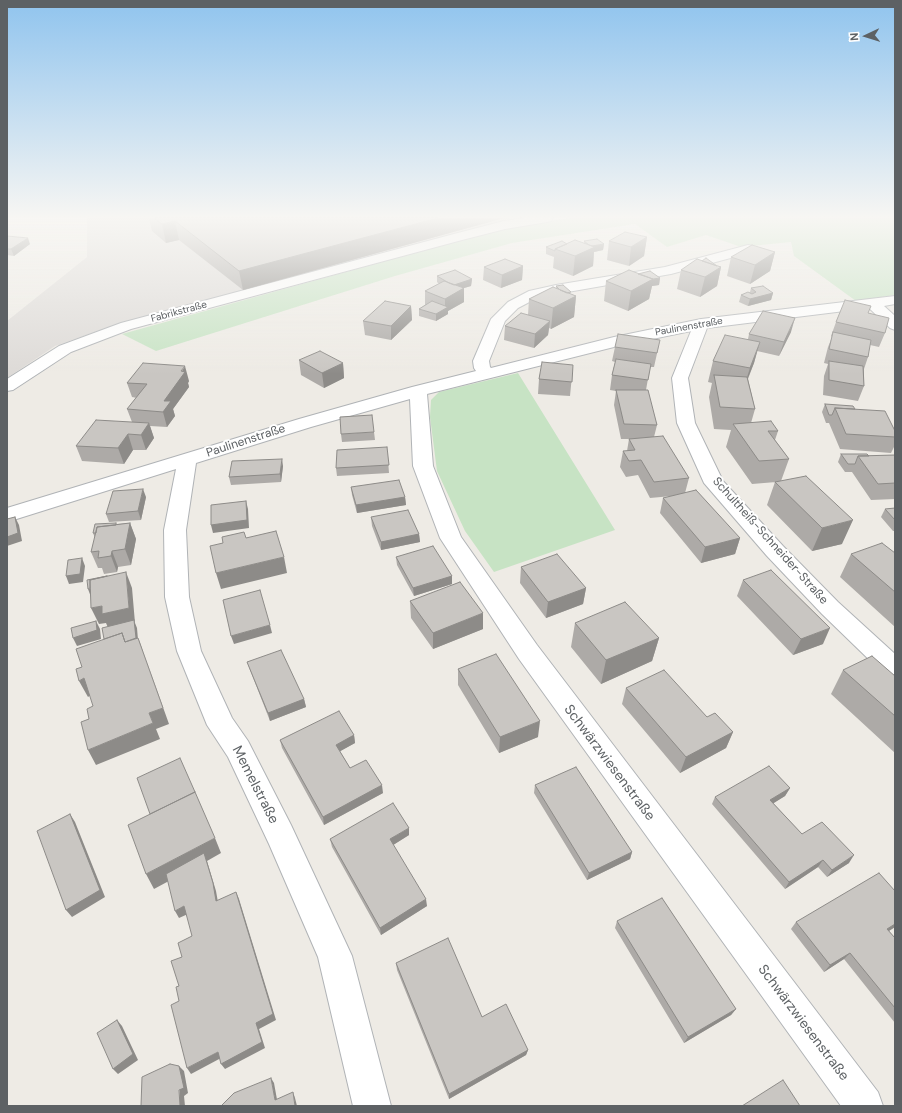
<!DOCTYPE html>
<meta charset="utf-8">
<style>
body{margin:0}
#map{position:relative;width:902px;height:1113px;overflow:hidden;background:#eeebe5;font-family:"DM Sans",sans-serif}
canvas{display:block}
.frame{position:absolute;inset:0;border:8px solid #5d6164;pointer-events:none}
.north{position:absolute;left:846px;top:16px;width:40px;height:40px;-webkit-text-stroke:3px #fff;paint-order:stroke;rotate:266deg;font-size:11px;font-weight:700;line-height:16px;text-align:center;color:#5d6164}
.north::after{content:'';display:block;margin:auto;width:14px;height:18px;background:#5d6164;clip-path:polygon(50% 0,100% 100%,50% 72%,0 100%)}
</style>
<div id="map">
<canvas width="902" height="1113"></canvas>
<div class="frame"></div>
<div class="north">N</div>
</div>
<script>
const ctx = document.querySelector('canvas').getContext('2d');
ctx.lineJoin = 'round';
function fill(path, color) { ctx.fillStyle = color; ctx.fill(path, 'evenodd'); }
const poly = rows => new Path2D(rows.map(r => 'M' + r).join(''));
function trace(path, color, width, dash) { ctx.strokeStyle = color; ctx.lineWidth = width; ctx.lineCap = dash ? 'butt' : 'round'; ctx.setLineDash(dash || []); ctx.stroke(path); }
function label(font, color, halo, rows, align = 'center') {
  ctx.font = font + ' "DM Sans",sans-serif'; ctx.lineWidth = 4; ctx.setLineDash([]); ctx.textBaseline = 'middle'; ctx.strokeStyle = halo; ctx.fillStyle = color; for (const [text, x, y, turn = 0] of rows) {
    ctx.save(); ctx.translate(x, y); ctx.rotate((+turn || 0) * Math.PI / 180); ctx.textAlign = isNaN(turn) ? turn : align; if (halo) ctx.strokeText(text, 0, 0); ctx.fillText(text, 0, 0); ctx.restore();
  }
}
fill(poly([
 [87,218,513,218,98,331,55,346,7,378,7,321,87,257]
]), '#dddad7');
fill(poly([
 [570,218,895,218,895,295,856,301,794,256,791,242,741,247,706,235,667,247,635,224,512,243,395,276,156,351,122,334,504,228],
 [518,373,615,530,494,572,465,531,437,471,430,417,431,400,439,392]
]), '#c7e3c4');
const minor = poly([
 [524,218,553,218,551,221,547,222,505,229,462,240,131,329,71,352,13,390,7,391,7,379,59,346,121,323,454,234,504,221,524,218],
 [748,245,753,246,754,249,753,252,671,274,539,297,518,308,505,321,489,361,490,367,491,368,614,337,701,319,895,296,895,304,884,306,895,316,895,330,890,328,869,308,707,328,688,378,695,423,723,481,783,546,838,602,895,654,895,679,886,676,822,614,767,556,704,483,677,423,672,378,691,331,614,347,427,394,433,466,461,537,537,645,878,1092,883,1106,841,1106,519,659,440,538,413,466,410,399,311,427,196,463,186,530,189,597,201,651,232,718,248,741,291,825,352,956,391,1106,353,1106,318,957,269,844,228,757,207,725,177,651,165,597,164,530,176,469,7,522,7,508,299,419,412,387,476,371,474,368,473,361,491,319,508,302,529,291,556,285,665,267,748,245]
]);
trace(minor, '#b0b3b6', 2);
fill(minor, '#fff');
fill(poly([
 [149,218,504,218,243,290,179,240,166,243,152,231],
 [7,236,30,244,14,256,7,255],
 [647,237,644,256,629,266,607,260,609,241],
 [584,241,604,244,603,250,594,252,593,266,573,276,553,268,554,257,546,254,546,247,567,244,584,243],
 [775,252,770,271,750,284,727,276,731,257],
 [523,266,522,280,501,288,483,280,484,267],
 [717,266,721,267,717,286,700,297,677,289,681,270],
 [638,274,660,278,659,285,652,286,649,299,628,311,604,301,606,281],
 [437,276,472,279,471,286,464,288,464,302,448,311,448,314,436,321,419,316,419,309,425,305,425,291,439,284,437,282],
 [556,286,571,294,576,296,574,317,551,329,549,328,548,335,534,348,504,340,505,326,528,315,529,299,556,288],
 [751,288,773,293,771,300,748,306,739,302,741,295,750,292],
 [411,306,412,320,391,340,365,335,363,321],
 [868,313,885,333,879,347,870,345,868,357,864,369,864,386,858,401,823,395,824,376,828,364,824,363,828,347,832,337,831,336,836,322],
 [791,332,779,356,757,351,754,363,748,379,755,409,751,423,778,431,775,440,789,459,781,481,842,544,812,551,767,505,775,482,776,482,752,484,726,447,731,430,714,429,709,397,712,383,708,382,713,361,748,339,749,334],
 [660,340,654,367,650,367,646,390,657,425,654,437,689,478,685,493,740,538,735,554,701,563,660,513,663,498,672,496,650,498,638,475,626,477,620,467,623,451,627,451,629,439,621,439,614,405,616,391,610,390,612,375,615,362,612,361,615,347],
 [299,360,343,363,344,378,324,388,301,375],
 [573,365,570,396,538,394,539,379],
 [189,381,188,383,189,387,173,409,175,416,167,427,150,426,154,438,146,450,133,450,124,464,82,461,76,446,132,422,127,409,137,398,132,397,127,383],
 [825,404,855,409,895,431,895,445,891,453,840,449,829,423,826,423,822,412],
 [374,432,375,440,342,442,341,434],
 [387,447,389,473,337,476,336,468],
 [841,454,869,456,895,455,895,499,871,500,852,472,845,472,838,462],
 [283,466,281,482,231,485,229,477],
 [351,487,405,497,406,505,357,513,352,495],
 [146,497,141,520,109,522,106,514],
 [895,508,895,531,893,531,881,517,885,509],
 [371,517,419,534,420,542,381,550,372,526],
 [130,523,136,539,131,565,118,567,117,572,104,574,102,568,98,568,91,552,95,538,93,533,117,524],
 [895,553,895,627,840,577,851,554],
 [396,557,452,576,452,584,414,596,397,565],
 [521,567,586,588,583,604,546,618,520,583],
 [743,580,823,644,793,655,737,596],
 [410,601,483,629,433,649,411,618],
 [575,623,659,638,652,661,601,684,571,647],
 [247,662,304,699,306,707,270,721,250,670],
 [458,669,538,737,499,753,458,685],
 [843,670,895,676,895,753,831,694],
 [626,688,707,717,733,732,726,748,680,773,622,704],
 [354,735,355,743,340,751,350,768,383,793,324,825,282,748,280,740],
 [535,785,632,852,630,859,587,880,534,793],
 [790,788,785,796,773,803,802,834,849,863,827,877,818,867,785,889,712,804,715,797],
 [409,835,393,845,427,906,381,935,332,847,330,839],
 [895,891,895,927,889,931,895,938,895,1023,844,959,824,972,791,929,796,922],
 [617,921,736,1009,731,1015,684,1043,615,928],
 [396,963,482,1017,528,1050,526,1055,449,1099,397,970]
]), '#adaaa7');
fill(poly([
 [438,218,504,218,243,290,239,271],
 [175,221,179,240,166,243,162,224],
 [647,237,644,256,629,266,631,247],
 [28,238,30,244,14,256,11,249],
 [604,244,603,250,594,252,593,266,573,276,575,256,591,246],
 [775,252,770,271,750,284,755,265],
 [523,266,522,280,501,288,502,275],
 [721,267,717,286,700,297,705,277],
 [660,278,659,285,652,286,649,299,628,311,631,291,645,281],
 [472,279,471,286,464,288,464,302,448,311,448,314,436,321,436,314,445,308,445,299,453,285],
 [773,293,771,300,748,306,750,299],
 [576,296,574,317,551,329,553,308],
 [411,306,412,320,391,340,391,326],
 [795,318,791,332,779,356,784,342],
 [550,321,548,335,534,348,535,334],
 [760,342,754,363,743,390,750,368],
 [343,363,344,378,324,388,322,373],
 [185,366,189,381,188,383,189,387,173,409,175,416,167,427,163,412,164,401],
 [149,423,154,438,146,450,141,435],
 [128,434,133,450,124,464,118,448],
 [282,459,283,466,281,482,280,474],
 [143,489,146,497,141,520,138,511],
 [405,497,406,505,357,513,356,505],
 [246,501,248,509,249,528,213,533,211,525],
 [15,517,19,525,22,541,7,546,7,537],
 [853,520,842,544,812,551,822,528],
 [130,523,136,539,131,565,125,549],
 [419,534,420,542,381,550,381,542],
 [740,538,735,554,701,563,705,547],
 [112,551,118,567,117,572,111,556],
 [284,557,287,573,221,589,216,573],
 [82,558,85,566,83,582,69,584,66,576],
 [126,572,132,588,135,623,137,628,138,640,144,654,169,724,156,729,160,739,96,765,88,750,153,723,149,713,163,708,139,640,140,651,130,654,131,658,128,650,109,655,105,647,124,642,122,633,127,646,136,643,134,624,109,630,106,623,99,624,91,608,102,606,105,613,129,608],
 [452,576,452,584,414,596,413,588],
 [114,583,91,597,88,589],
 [586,588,583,604,546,618,548,602],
 [483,613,483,629,433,649,433,633],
 [96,621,100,629,101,639,77,646,73,638],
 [270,625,272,633,234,644,231,636],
 [830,628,823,644,793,655,801,639],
 [659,638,652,661,601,684,606,660],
 [84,678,92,694,88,697,79,681],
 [304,699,306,707,270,721,268,713],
 [540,721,538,737,499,753,500,737],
 [733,732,726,748,680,773,686,757],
 [354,735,355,743,337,753,336,745],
 [382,785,383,793,324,825,323,817],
 [790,788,785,796,766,808,770,800],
 [70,814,75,822,105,897,72,917,66,910],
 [409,828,409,835,390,847,390,839],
 [215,838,221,853,207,861,216,891,219,908,216,901,206,861,154,889,146,874],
 [632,852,630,859,587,880,589,873],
 [854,855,849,863,827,877,832,870],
 [823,860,818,867,785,889,789,882],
 [236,892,239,899,276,1020,259,1029,265,1048,225,1069,221,1064,256,1023],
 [426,899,427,906,381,935,380,928],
 [184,906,188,914,179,918,175,911],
 [895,924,895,927,881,936,887,929],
 [850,953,844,959,824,972,830,965],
 [736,1009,731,1015,684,1043,688,1037],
 [117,1020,122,1026,138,1060,118,1074,113,1069],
 [528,1050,526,1055,449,1099,449,1094],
 [218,1052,221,1058,191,1074,187,1068],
 [179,1066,184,1071,188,1093,184,1096,185,1106,180,1106],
 [271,1078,274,1083,278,1105,275,1100],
 [293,1092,295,1098,297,1106,295,1106]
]), '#8d8b88');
const building = poly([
 [154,218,438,218,239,271,175,221,162,224,154,218],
 [625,232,647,237,631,247,609,241,625,232],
 [7,236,28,238,11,249,7,249,7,236],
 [597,239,604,244,592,246,589,245,584,241,597,239],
 [575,240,595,247,575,256,555,249,575,240],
 [562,241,567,244,555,249,555,251,546,247,562,241],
 [752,245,775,252,755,265,731,257,752,245],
 [706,258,717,266,702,261,706,258],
 [505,259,523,266,502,275,484,267,505,259],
 [697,259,721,267,705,277,681,270,697,259],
 [455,270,472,279,454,285,449,283,437,276,455,270],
 [629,270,653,279,631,291,606,281,629,270],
 [650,271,660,278,653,279,638,274,650,271],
 [444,281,464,288,445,299,425,291,444,281],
 [563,285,571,292,567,293,560,290,556,286,563,285],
 [763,286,773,293,750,299,741,295,748,292,752,294,756,292,751,288,763,286],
 [553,287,576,296,553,308,529,299,553,287],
 [845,300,871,306,868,313,889,318,885,333,836,322,845,300],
 [385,301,411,306,391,326,363,321,385,301],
 [432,301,448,307,436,314,419,309,432,301],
 [763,311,795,318,784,342,749,334,763,311],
 [521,313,550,321,535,334,505,326,521,313],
 [833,332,871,340,868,357,829,349,833,332],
 [618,334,660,340,657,353,615,347,618,334],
 [725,335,760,342,750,368,713,361,725,335],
 [320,351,343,363,322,373,299,360,320,351],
 [616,359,651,364,648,380,612,375,616,359],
 [829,361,863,366,864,386,829,380,829,361],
 [542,362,573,365,572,382,539,379,542,362],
 [143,363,185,366,181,371,185,372,164,401,171,401,163,412,127,409,147,384,127,383,143,363],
 [714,375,747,377,755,409,720,407,714,375],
 [616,390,648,390,657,425,624,424,616,390],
 [825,404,853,406,855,409,835,408,832,415,829,415,825,404],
 [835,408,885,411,895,431,895,437,846,434,835,408],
 [372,415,374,432,341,434,340,417,372,415],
 [96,420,149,423,141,435,128,434,118,448,76,446,96,420],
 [771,421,778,431,768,431,789,459,759,461,733,424,771,421],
 [663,436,689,478,654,482,641,460,629,461,623,451,635,450,629,439,663,436],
 [387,447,389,465,336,468,337,450,387,447],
 [841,454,867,454,869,456,858,456,855,464,848,464,841,454],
 [895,455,895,483,878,484,858,456,895,455],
 [282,459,280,474,229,477,232,461,282,459],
 [806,476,853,520,822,528,775,482,806,476],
 [399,480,405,497,356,505,351,487,399,480],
 [143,489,138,511,106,514,113,491,143,489],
 [696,490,740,538,705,547,663,498,696,490],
 [246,501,247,520,211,525,211,505,246,501],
 [895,508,895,520,885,509,895,508],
 [408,510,419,534,381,542,371,517,408,510],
 [15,517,18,533,7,537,7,519,15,517],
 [116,523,116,525,97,527,96,533,93,533,95,524,116,523],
 [130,523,125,549,112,551,111,556,98,558,99,551,91,552,97,527,130,523],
 [276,531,284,557,216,573,210,546,223,543,222,537,244,532,246,538,276,531],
 [882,543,895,553,895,592,851,554,882,543],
 [433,546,452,576,413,588,396,557,433,546],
 [557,554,586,588,548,602,521,567,557,554],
 [82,558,80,574,66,576,68,560,82,558],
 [771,570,830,628,801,639,743,580,771,570],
 [126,572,129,608,102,614,102,606,91,608,90,580,126,572],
 [107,576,90,580,90,588,88,589,87,580,107,576],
 [460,582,483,613,433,633,410,601,460,582],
 [260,590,270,625,231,636,223,600,260,590],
 [625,602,659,638,606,660,575,623,625,602],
 [134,620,136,638,125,642,122,633,104,639,102,628,134,620],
 [96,621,97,630,73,638,71,628,96,621],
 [122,633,125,642,138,638,163,708,149,713,153,723,88,750,81,722,89,719,87,709,93,706,84,678,79,681,76,669,82,667,76,649,122,633],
 [281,650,304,699,268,713,247,662,281,650],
 [496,654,540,721,500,737,458,669,496,654],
 [872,656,895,676,895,716,843,670,872,656],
 [664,670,707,717,715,713,733,732,686,757,626,688,664,670],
 [339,711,354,735,336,745,350,768,366,760,382,785,323,817,280,740,339,711],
 [180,758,195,792,150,814,137,778,180,758],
 [769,766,790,788,770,800,802,834,822,822,854,855,832,870,823,860,789,882,715,797,769,766],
 [576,767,632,852,589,873,535,785,576,767],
 [195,792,215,838,146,874,128,825,195,792],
 [393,803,409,828,390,839,426,899,380,928,330,839,393,803],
 [70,814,100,890,66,910,37,831,70,814],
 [204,853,213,883,216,901,236,892,273,1014,256,1023,262,1042,221,1064,218,1052,187,1068,171,1005,179,1001,176,987,179,986,171,961,182,957,178,943,192,936,184,906,175,911,166,874,204,853],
 [879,873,895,891,895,924,887,929,895,938,895,1008,850,953,830,965,796,922,879,873],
 [662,898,736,1009,688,1037,617,921,662,898],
 [448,938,482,1017,506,1004,528,1050,449,1094,396,963,448,938],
 [117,1020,133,1054,113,1069,97,1033,117,1020],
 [170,1064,179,1066,184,1088,179,1090,180,1106,141,1106,142,1077,170,1064],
 [271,1078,275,1100,293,1092,295,1106,221,1106,234,1093,271,1078],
 [783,1080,800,1106,742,1106,783,1080]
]);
fill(building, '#c9c6c2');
trace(building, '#8d8b88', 1);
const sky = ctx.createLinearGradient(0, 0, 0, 374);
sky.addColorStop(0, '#90c4ee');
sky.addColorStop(0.58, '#f7f6f3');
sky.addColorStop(1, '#f7f6f300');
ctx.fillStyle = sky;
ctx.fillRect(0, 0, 902, 374);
label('10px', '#5d6164', '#fff', [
 ["Fabrikstraße",179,312,-15],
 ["Paulinenstraße",689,327,-10]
]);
label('12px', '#5d6164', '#fff', [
 ["Paulinenstraße",246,441,-18],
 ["Schultheiß-Schneider-Straße",770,541,48]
]);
label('14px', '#5d6164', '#fff', [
 ["Schwärzwiesenstraße",609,763,53],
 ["Memelstraße",255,785,63],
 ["Schwärzwiesenstraße",803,1023,53]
]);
</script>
